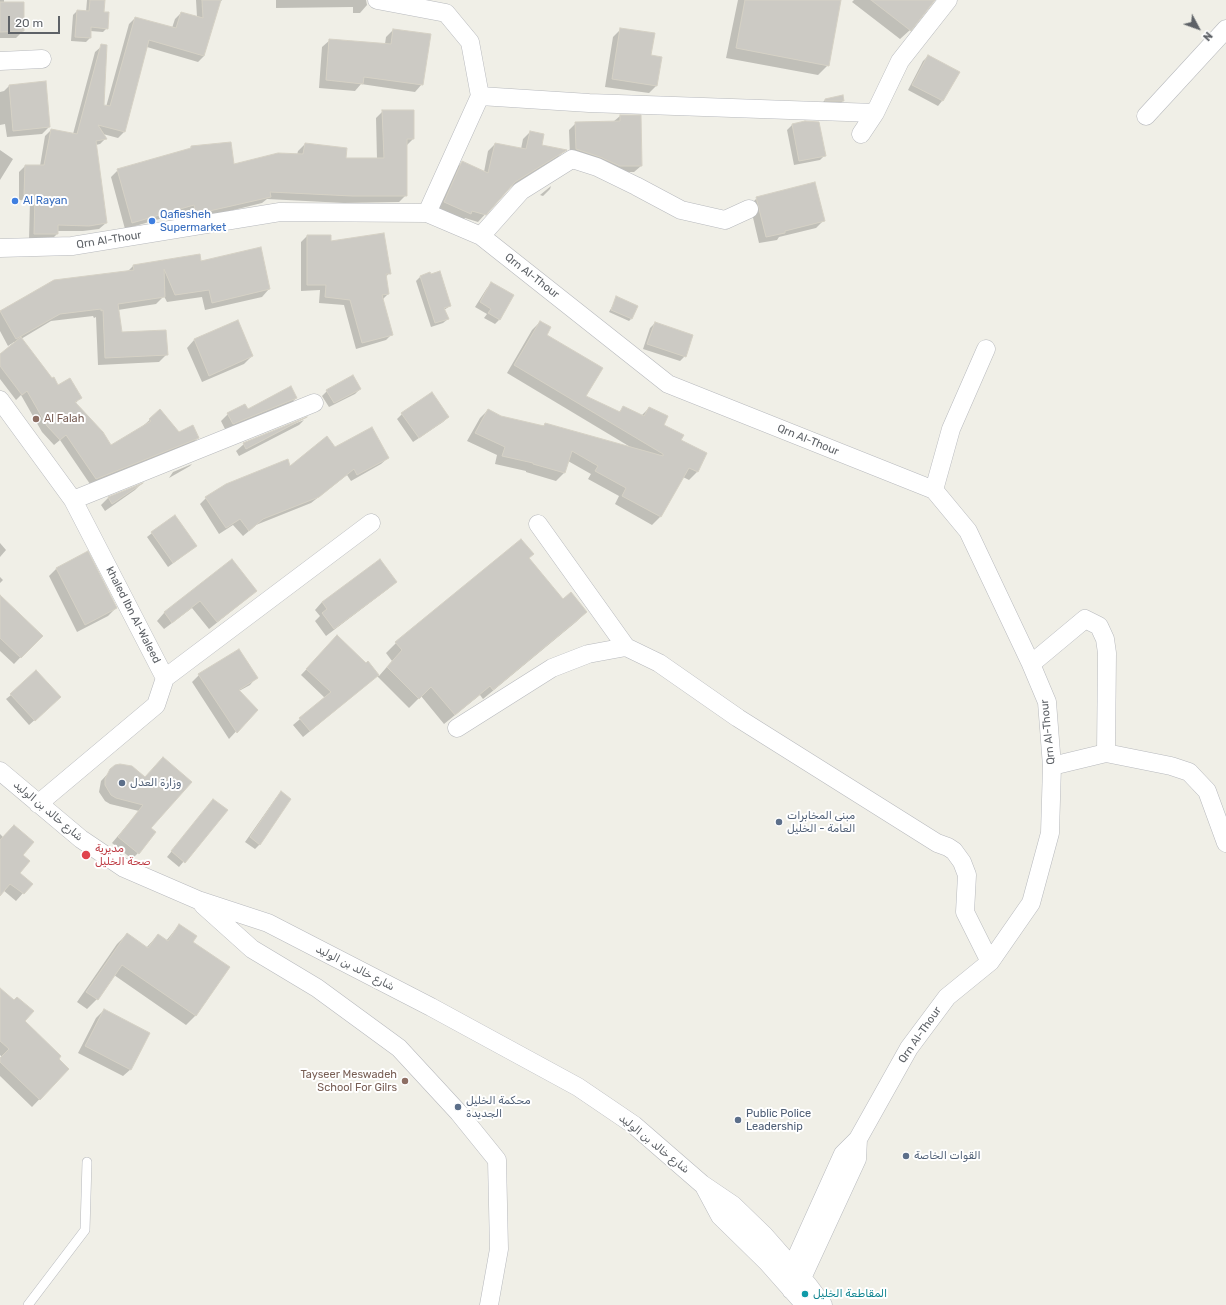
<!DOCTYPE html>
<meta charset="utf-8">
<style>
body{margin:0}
#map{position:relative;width:1226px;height:1305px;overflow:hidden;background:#f0efe7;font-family:Rubik,sans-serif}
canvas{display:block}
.north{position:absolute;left:1178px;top:8px;width:40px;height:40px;-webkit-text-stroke:3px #fff;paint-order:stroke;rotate:131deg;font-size:11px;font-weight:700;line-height:16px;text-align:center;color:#5e6267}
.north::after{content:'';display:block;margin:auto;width:14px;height:18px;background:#5e6267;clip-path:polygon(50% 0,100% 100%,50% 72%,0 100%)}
.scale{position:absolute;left:8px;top:16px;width:52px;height:18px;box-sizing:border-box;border:2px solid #5e6267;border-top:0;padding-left:5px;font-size:12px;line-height:14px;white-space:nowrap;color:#5e6267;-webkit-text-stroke:3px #fff;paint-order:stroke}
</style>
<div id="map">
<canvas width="1226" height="1305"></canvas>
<div class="north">N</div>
<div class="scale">20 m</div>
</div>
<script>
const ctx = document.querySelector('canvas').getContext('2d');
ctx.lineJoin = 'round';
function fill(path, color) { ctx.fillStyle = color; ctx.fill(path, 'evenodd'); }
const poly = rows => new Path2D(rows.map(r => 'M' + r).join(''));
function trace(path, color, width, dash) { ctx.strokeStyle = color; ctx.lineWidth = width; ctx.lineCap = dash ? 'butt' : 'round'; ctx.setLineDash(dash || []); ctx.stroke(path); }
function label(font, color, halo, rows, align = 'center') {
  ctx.font = font + ' Rubik,"Noto Naskh Arabic",sans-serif'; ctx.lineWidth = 4; ctx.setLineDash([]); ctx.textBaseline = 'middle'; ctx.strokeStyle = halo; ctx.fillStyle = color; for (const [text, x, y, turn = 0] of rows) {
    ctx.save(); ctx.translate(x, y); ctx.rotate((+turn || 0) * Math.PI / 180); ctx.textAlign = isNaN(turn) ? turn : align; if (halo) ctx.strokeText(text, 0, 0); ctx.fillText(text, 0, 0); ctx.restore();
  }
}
fill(poly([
 [0,0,4,0,4,3,23,31,16,38,0,38],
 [87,0,104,0,103,13,107,28,103,32,90,31,90,38,86,42,71,41,73,15,77,11,86,12],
 [196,0,222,0,218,5,204,56,198,62,147,47,124,132,118,138,103,134,106,138,100,144,96,145,106,223,99,229,83,231,57,231,57,234,51,240,29,239,30,201,19,200,19,172,25,166,40,166,45,136,51,130,73,134,95,52,102,46,103,106,106,107,129,24,135,18,172,28,175,19,181,13,197,17],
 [276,0,366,0,367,5,360,13,353,13,353,7,276,8],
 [738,0,840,0,828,65,818,75,726,58],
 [854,0,934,0,910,30,900,39,852,2],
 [621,29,650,56,656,86,649,93,605,87,613,37],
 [393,30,422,84,415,92,361,84,355,91,319,88,322,47,330,40,385,44,386,37],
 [928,56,958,72,942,101,938,106,908,90,923,61],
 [9,86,49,127,42,134,7,137,5,124,0,125,0,92,4,91],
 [842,96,843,101,841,103,823,102,825,100],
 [383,111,413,139,406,146,406,195,399,202,344,203,267,199,262,203,189,221,187,211,125,229,111,177,118,170,190,149,191,147,233,165,297,155,298,151,305,144,344,159,377,159,376,118],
 [620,116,641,166,634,172,613,172,570,155,569,130,576,123,613,122],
 [805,122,825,155,820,160,794,165,787,130,792,125],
 [530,132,541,146,564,151,558,157,509,188,478,222,465,218,463,220,437,209,455,169,462,162,484,172,488,151,495,144,521,149,523,139],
 [0,150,13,159,0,180],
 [551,186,550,189,543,196,540,195],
 [757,198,823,221,816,228,779,237,777,240,759,243,750,205],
 [307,236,330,242,389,273,386,277,388,294,382,300,392,334,386,340,356,349,344,305,319,303,320,290,301,291,301,242],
 [200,263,269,289,262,297,205,310,202,297,167,302,164,296,156,304,118,310,121,333,167,354,159,362,98,365,96,317,94,318,93,316,51,321,21,339,58,386,80,398,75,404,111,447,145,426,144,425,160,411,179,433,198,438,193,443,90,484,60,440,54,445,42,432,21,395,16,400,0,379,0,355,15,343,14,342,8,346,0,331,0,312,127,272,133,266],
 [420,277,450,306,444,310,448,319,443,323,431,327,416,281],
 [492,283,499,320,495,324,484,318,487,314,475,307,487,288],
 [617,298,631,319,629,321,609,312],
 [237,321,252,356,244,364,202,382,187,348,194,340],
 [540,322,545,335,585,396,618,413,624,407,641,416,649,408,663,426,680,441,706,453,697,472,689,480,683,477,660,517,652,525,615,504,619,496,588,479,591,474,568,461,564,473,556,481,526,472,526,471,495,464,497,455,467,441,480,418,488,410,501,417,543,426,545,424,632,448,507,373,532,330],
 [655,323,685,356,680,361,643,349,650,328],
 [360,389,355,394,329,407,322,396,327,391],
 [296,398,289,406,226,431,221,421,228,414],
 [402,414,448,417,443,422,413,442,397,419],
 [304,420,299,425,239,456,236,451,244,444],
 [335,448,388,458,381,464,351,481,347,475,311,503,256,525,243,536,233,525,219,534,200,504,206,498,290,467],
 [192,464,190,466,169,478,173,472],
 [139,486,135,490,105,511,101,505,108,498],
 [152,533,196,546,168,567,147,537],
 [521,540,528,558,563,601,586,612,576,622,483,699,480,695,444,724,421,696,409,708,377,676,303,737,293,725,325,698,301,675,331,643,366,664,368,663,379,676,392,661,386,653,396,643],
 [0,543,6,550,0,557],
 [87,553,116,608,108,616,77,632,49,576,56,569],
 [232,560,256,591,248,598,209,629,192,608,164,629,157,621,164,613],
 [0,577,3,580,0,583],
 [396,582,388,589,326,636,315,621,320,616,315,610,322,602],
 [0,596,41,636,14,664,0,651],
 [199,675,256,678,250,685,239,691,256,710,229,739,192,682],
 [11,695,55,702,29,725,6,699],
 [115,766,145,778,149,828,138,853,132,859,112,843,139,811,110,804,105,801,99,792,101,781],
 [281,793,260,844,255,849,245,842,276,798],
 [209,805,226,811,179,867,167,857],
 [14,826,22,855,18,873,31,884,16,901,3,890,0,894,0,834,3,837],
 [179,925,191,942,196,1015,186,1025,114,975,97,999,87,1009,77,1002,117,944,127,934,146,948,158,935,166,941],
 [0,989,24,1021,68,1069,32,1107,0,1076,0,1059,2,1057,0,1055],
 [104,1010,131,1069,123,1076,78,1053,96,1018]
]), '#0003');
const building = poly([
 [90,0,105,0,104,12,109,12,108,29,91,27,91,38,75,37,77,10,89,11,90,0],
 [202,0,221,0,204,56,149,40,125,132,98,125,107,139,96,141,107,223,89,226,58,225,58,234,34,234,35,195,24,195,25,165,44,165,51,129,77,134,101,44,107,45,104,105,110,106,135,17,176,28,181,12,203,18,202,0],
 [745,0,841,0,829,66,736,48,745,0],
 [871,0,935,0,911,31,871,0],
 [0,2,24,2,24,31,0,32,0,2],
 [620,28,655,33,651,55,662,57,657,86,612,79,620,28],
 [393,29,431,34,423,85,364,77,363,84,326,80,329,39,391,44,393,29],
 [928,55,960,72,943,101,912,85,928,55],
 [46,81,50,127,13,131,9,85,46,81],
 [843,95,844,101,825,101,825,99,843,95],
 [382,110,414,110,414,139,407,139,407,196,352,196,270,192,271,197,196,214,194,205,132,223,117,169,191,148,191,146,231,142,234,164,278,153,303,154,305,143,347,148,346,158,384,158,382,110],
 [620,115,641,115,642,166,620,166,600,157,576,149,575,122,620,121,620,115],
 [805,121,819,122,826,156,799,161,792,124,805,121],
 [530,131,544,134,542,145,567,150,515,182,486,215,472,211,471,214,444,202,462,161,488,173,495,143,526,149,530,131],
 [815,182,825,221,785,231,785,233,766,237,756,197,815,182],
 [384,233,391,274,386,274,389,294,382,295,393,335,362,343,350,300,325,297,326,285,307,285,307,235,331,235,331,241,384,233],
 [261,247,270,289,212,303,209,290,175,295,164,269,165,297,118,304,122,332,166,330,168,355,105,358,103,310,101,311,101,309,60,314,16,339,0,311,54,280,134,270,133,265,200,254,201,261,261,247],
 [440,271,451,306,444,308,449,319,435,323,420,276,430,272,431,274,440,271],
 [491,282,514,295,500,320,488,313,491,309,480,302,491,282],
 [616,296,638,306,632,319,611,310,616,296],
 [238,320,253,356,209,376,194,339,238,320],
 [540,321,551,327,547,335,603,368,586,396,620,412,623,406,644,416,649,407,668,416,664,425,684,435,681,440,707,453,698,472,689,468,661,517,622,496,626,488,595,471,598,466,572,451,565,473,533,464,533,463,502,456,505,447,475,433,488,409,501,416,544,426,545,423,663,456,663,454,514,365,540,321],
 [655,322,693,335,686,357,647,344,655,322],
 [21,337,52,378,54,377,58,385,70,378,82,398,75,402,103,432,111,445,151,421,149,419,160,409,179,432,193,425,199,438,96,479,66,435,60,440,47,426,27,391,22,395,0,366,0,354,21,337],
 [353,375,361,389,334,403,326,390,353,375],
 [291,386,297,398,233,424,227,413,245,404,248,409,291,386],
 [432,392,449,417,419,438,401,413,432,392],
 [307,417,246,449,243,443,307,417],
 [372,427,389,458,357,475,354,469,319,497,263,519,249,531,240,519,226,528,205,497,226,484,288,459,290,466,327,436,335,447,372,427],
 [143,483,112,504,108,497,143,483],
 [175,515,197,546,173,563,151,532,175,515],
 [521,539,534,554,529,558,563,599,571,592,587,612,493,690,490,686,455,715,431,687,419,699,387,667,402,650,395,642,521,539],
 [88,551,117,608,85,625,56,568,88,551],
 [232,559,257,591,217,622,200,601,172,623,164,612,232,559],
 [380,559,397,582,334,629,322,613,327,609,322,602,380,559],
 [0,595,43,636,21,658,0,638,0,595],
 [337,635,366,663,368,661,379,675,310,731,299,718,331,692,306,669,337,635],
 [239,649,258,678,239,690,258,710,237,733,198,674,239,649],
 [36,670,61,697,35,721,10,694,36,670],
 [163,757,192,782,151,828,156,832,139,854,118,837,143,805,116,798,111,795,105,785,105,779,110,769,115,765,120,764,132,766,145,777,163,757],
 [281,791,291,799,260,845,250,837,281,791],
 [213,799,228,810,185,863,171,851,213,799],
 [14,825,34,842,23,855,30,861,20,873,33,884,24,894,10,884,0,896,0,840,14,825],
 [179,924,197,936,193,942,230,967,196,1016,122,965,98,1000,86,992,127,933,148,948,158,934,168,941,179,924],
 [0,988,14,1000,17,997,34,1011,25,1021,61,1056,59,1059,69,1069,40,1100,0,1062,0,1058,9,1049,0,1041,0,988],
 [104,1009,150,1033,131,1070,85,1046,104,1009]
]);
fill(building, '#cccac4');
trace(building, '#d5d1c5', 1);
const service = poly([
 [28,1305,85,1230,87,1162]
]);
const minor = poly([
 [377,0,446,13,470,42,480,96,427,213],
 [0,61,42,59],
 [480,96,589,103,875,113],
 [1146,116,1226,29],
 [861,134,875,113,900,61,948,0],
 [481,236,521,191,572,159,597,167,636,186,681,210,725,220,749,209],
 [0,248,72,246,280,212,427,213,481,236,668,384,934,490,968,531,1031,664,1047,702,1052,766,1050,833,1031,903,990,962,947,997,909,1048,858,1139,843,1154,792,1267,791,1290],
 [0,400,73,500,165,678,156,705,38,804],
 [934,490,951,429,986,349],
 [73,500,314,403],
 [538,524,626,647,659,663,738,718,937,843,948,847,954,851,962,862,967,875,965,912,990,962],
 [1031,664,1085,619,1099,626,1105,639,1107,653,1106,753],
 [165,678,371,523],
 [457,728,552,668,588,654,626,647],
 [1052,766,1106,753,1171,766,1189,772,1207,791,1226,843],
 [0,771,81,839,124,868,198,900,268,923,431,1007,578,1087,634,1125,702,1184,733,1205,764,1235,808,1285,823,1305],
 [203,905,252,949,317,988,399,1048,459,1113,497,1160,499,1249,489,1305],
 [705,1188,720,1216,767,1262,805,1305],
 [795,1285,802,1278,857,1159,858,1139]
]);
trace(service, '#b7b9bd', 10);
trace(minor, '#b7b9bd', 19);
trace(service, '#fff', 9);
trace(minor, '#fff', 18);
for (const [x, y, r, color] of [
 [15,201,4,"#3f7fe0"],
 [152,221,4,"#3f7fe0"],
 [36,419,4,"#8d6e63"],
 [122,783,4,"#5c6f8a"],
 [779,822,4,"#5c6f8a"],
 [86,855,5,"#e0444e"],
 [405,1081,4,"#8d6e63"],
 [458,1107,4,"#5c6f8a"],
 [738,1120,4,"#5c6f8a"],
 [906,1156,4,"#5c6f8a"],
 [805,1294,4,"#0f9aa8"]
]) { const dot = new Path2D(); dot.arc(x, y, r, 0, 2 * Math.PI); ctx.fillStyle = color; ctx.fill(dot); trace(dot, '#fff', 1.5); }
label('11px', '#366cbe', '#fff', [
 ["Al Rayan",23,201],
 ["Qafiesheh",160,215],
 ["Supermarket",160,228]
], 'left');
label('11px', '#5e6267', '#fff', [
 ["Qrn Al-Thour",109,240,-9],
 ["Qrn Al-Thour",532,276,38],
 ["Qrn Al-Thour",808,440,22],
 ["khaled Ibn Al-Waleed",133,615,63],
 ["Qrn Al-Thour",1048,732,-96],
 ["شارع خالد بن الوليد",48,811,40],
 ["شارع خالد بن الوليد",355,968,27],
 ["Qrn Al-Thour",920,1035,-55],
 ["شارع خالد بن الوليد",654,1144,39]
]);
label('11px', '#785e54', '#fff', [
 ["Al Falah",44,419],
 ["Tayseer Meswadeh",397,1075,"right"],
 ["School For Gilrs",397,1088,"right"]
], 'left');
label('11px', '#4e5e75', '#fff', [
 ["وزارة العدل",130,783],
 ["مبنى المخابرات",787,816],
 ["العامة - الخليل",787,829],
 ["محكمة الخليل",466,1101],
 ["الجديدة",466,1114],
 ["Public Police",746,1114],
 ["Leadership",746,1127],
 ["القوات الخاصة",914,1156]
], 'left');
label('11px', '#be3a42', '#fff', [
 ["مديرية",95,849],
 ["صحة الخليل",95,862]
], 'left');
label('11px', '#0d838f', '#fff', [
 ["المقاطعة الخليل",813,1294]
], 'left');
</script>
